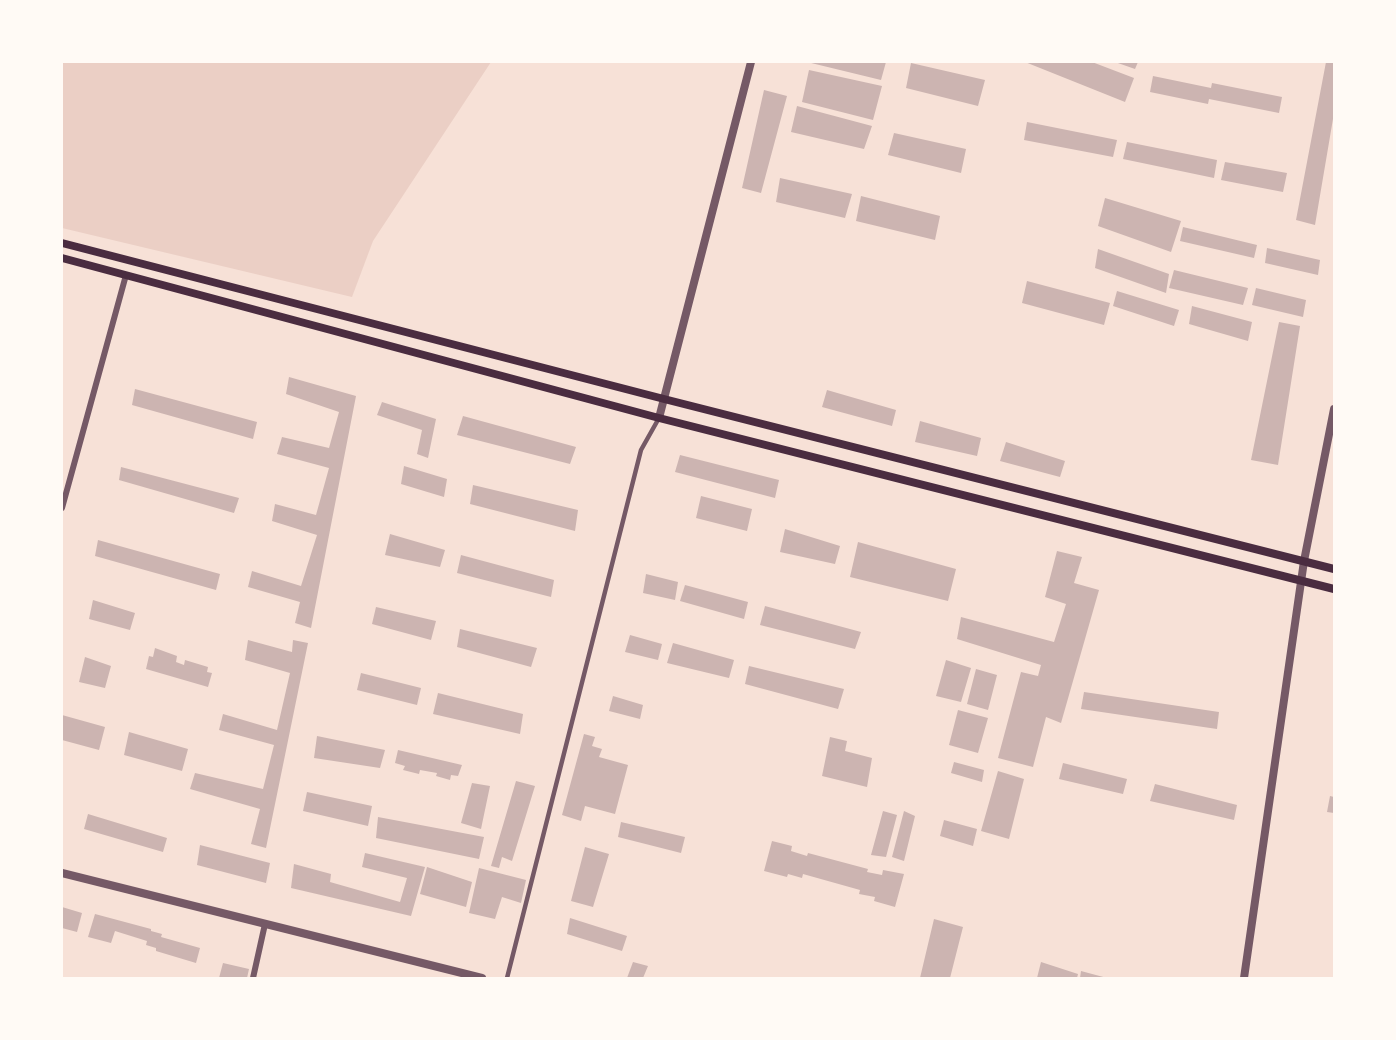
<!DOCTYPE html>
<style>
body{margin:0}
#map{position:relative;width:1396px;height:1040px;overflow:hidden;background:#f7e1d7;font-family:"PT Sans Narrow",sans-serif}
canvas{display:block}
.frame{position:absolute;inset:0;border:63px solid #fffaf5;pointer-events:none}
</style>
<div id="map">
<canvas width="1396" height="1040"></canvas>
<div class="frame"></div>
</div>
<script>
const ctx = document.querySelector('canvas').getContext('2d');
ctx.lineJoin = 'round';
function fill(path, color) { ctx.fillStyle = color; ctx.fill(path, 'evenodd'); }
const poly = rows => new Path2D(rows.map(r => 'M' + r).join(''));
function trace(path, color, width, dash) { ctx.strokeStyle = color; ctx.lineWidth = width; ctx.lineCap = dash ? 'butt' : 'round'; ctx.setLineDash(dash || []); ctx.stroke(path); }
fill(poly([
 [62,62,491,62,373,241,352,297,62,228]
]), '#ebcfc5');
fill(poly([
 [807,62,886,62,881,80],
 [1025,62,1092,62,1134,78,1125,102],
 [1115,62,1138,62,1135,69],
 [1326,62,1334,62,1334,113,1315,225,1296,220],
 [911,63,985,80,978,106,906,88],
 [809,70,882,86,873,120,802,102],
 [1153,76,1211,88,1212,83,1282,97,1279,113,1209,99,1208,104,1150,92],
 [764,90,787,96,761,193,742,188],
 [797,106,872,126,864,149,791,132],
 [1027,122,1117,140,1113,157,1024,140],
 [894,133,966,149,961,173,888,155],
 [1127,142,1217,160,1214,178,1123,159],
 [1225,162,1287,173,1283,192,1221,180],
 [780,178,852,194,845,218,776,202],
 [861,196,940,216,935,240,856,221],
 [1105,198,1181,221,1171,252,1098,226],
 [1183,227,1257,245,1254,258,1180,241],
 [1267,248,1320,260,1318,275,1265,263],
 [1098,249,1169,274,1166,293,1095,268],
 [1174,270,1248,288,1243,305,1169,288],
 [1027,281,1110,303,1104,325,1022,303],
 [1256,288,1306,300,1303,317,1252,305],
 [1117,291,1179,310,1174,326,1113,306],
 [1192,306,1252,322,1248,341,1189,324],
 [1279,322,1300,326,1278,465,1251,460],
 [289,377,356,396,311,628,295,623,300,602,248,587,252,571,301,586,317,535,272,521,275,504,316,515,329,468,277,454,282,437,329,448,339,412,286,394],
 [135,389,257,422,253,439,132,405],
 [827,390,896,410,892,426,822,407],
 [382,402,436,419,428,458,417,454,422,430,377,415],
 [463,416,576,447,570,464,457,435],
 [920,421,981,438,977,456,915,442],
 [1006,442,1065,461,1060,477,1000,461],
 [680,455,779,480,775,498,675,472],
 [404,466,447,479,444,497,401,484],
 [121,467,239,498,234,513,119,480],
 [473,485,578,510,575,531,470,504],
 [701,496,752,509,747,531,696,518],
 [785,529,840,546,835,564,780,552],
 [390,534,445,550,440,567,385,555],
 [98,540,220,574,216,590,95,556],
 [858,542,956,569,948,601,850,577],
 [1057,551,1082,557,1074,583,1099,590,1061,723,1046,717,1033,767,998,758,1021,672,1038,676,1041,665,957,639,961,617,1054,642,1066,604,1045,597],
 [461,555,554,580,551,597,457,573],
 [646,574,678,582,675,600,643,593],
 [685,585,748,602,744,619,680,601],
 [93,600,135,613,130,630,89,619],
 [765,606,861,632,855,649,760,625],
 [376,607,436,621,431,640,372,624],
 [460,629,537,648,531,667,457,647],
 [630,635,662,644,658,660,625,652],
 [248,640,292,652,293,640,308,643,266,848,251,844,260,809,190,789,195,773,263,789,274,745,219,730,223,714,277,730,290,673,245,660],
 [673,643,734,660,729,678,667,663],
 [155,648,177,656,176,662,184,665,185,660,208,667,207,672,212,673,208,687,146,669,149,656,153,657],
 [85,657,111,666,105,688,79,682],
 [946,660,971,668,961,702,936,696],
 [749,666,844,689,838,709,745,684],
 [976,669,997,675,988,710,967,704],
 [361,673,421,688,417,705,357,690],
 [1084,692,1219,712,1217,729,1081,709],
 [438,693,523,714,520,734,433,714],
 [613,696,643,705,640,719,609,711],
 [958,710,988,718,978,753,949,745],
 [62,715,105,727,99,750,62,740],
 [129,732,188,749,182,771,124,755],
 [584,734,595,737,592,746,602,749,599,757,628,765,615,814,585,806,581,821,562,815],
 [317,736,385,750,380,768,314,758],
 [830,737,847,741,845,751,872,758,867,787,822,776],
 [398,750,462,765,458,776,451,775,450,780,436,776,437,773,420,770,419,774,403,770,405,766,395,763],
 [954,762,984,770,982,782,951,773],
 [1063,763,1127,779,1123,794,1059,779],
 [998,771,1024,779,1009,839,981,831],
 [516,781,535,786,512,861,502,857,499,868,491,866],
 [472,783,490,786,481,829,461,823],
 [1155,784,1237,805,1234,820,1150,801],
 [307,792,372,806,368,826,303,811],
 [1330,796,1334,797,1334,813,1327,812],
 [883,811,897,815,886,857,871,855],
 [904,811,915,816,904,861,892,857],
 [88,814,167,838,163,852,84,829],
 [378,817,484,837,479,859,376,838],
 [944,820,977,829,973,846,940,836],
 [621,822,685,837,681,853,618,837],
 [772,841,792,846,791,851,807,856,808,853,868,869,867,872,882,875,883,870,904,874,895,907,874,901,875,897,859,894,860,890,803,874,802,878,788,874,787,877,764,871],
 [200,845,270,863,266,883,197,865],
 [585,847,609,854,593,907,571,901],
 [365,853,425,867,411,916,291,888,294,864,331,874,330,882,400,902,407,878,362,867],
 [427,867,472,882,466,907,420,894],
 [479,868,526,880,521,903,502,897,495,919,469,913],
 [62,907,82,913,77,932,62,928],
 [95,914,151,929,151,931,162,934,161,937,200,948,196,963,156,951,156,948,146,945,147,941,115,931,111,943,88,937],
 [570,918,627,936,622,951,567,934],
 [934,919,963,927,950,978,920,978],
 [633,962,648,966,643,978,627,978],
 [1041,962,1078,974,1077,978,1037,978],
 [223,963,249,969,247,978,219,978],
 [1081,971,1107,978,1080,978]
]), '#ccb4b1');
trace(poly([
 [507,978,641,450,659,418]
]), '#755966', 4.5);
trace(poly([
 [62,508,126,275],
 [253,978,265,924]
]), '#755966', 6);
trace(poly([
 [659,418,751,62],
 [62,873,482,978],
 [1244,978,1304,561,1334,409]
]), '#755966', 8);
trace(poly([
 [62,243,664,399,1334,569],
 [62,258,659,418,1334,589]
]), '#4a2c40', 8);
</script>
